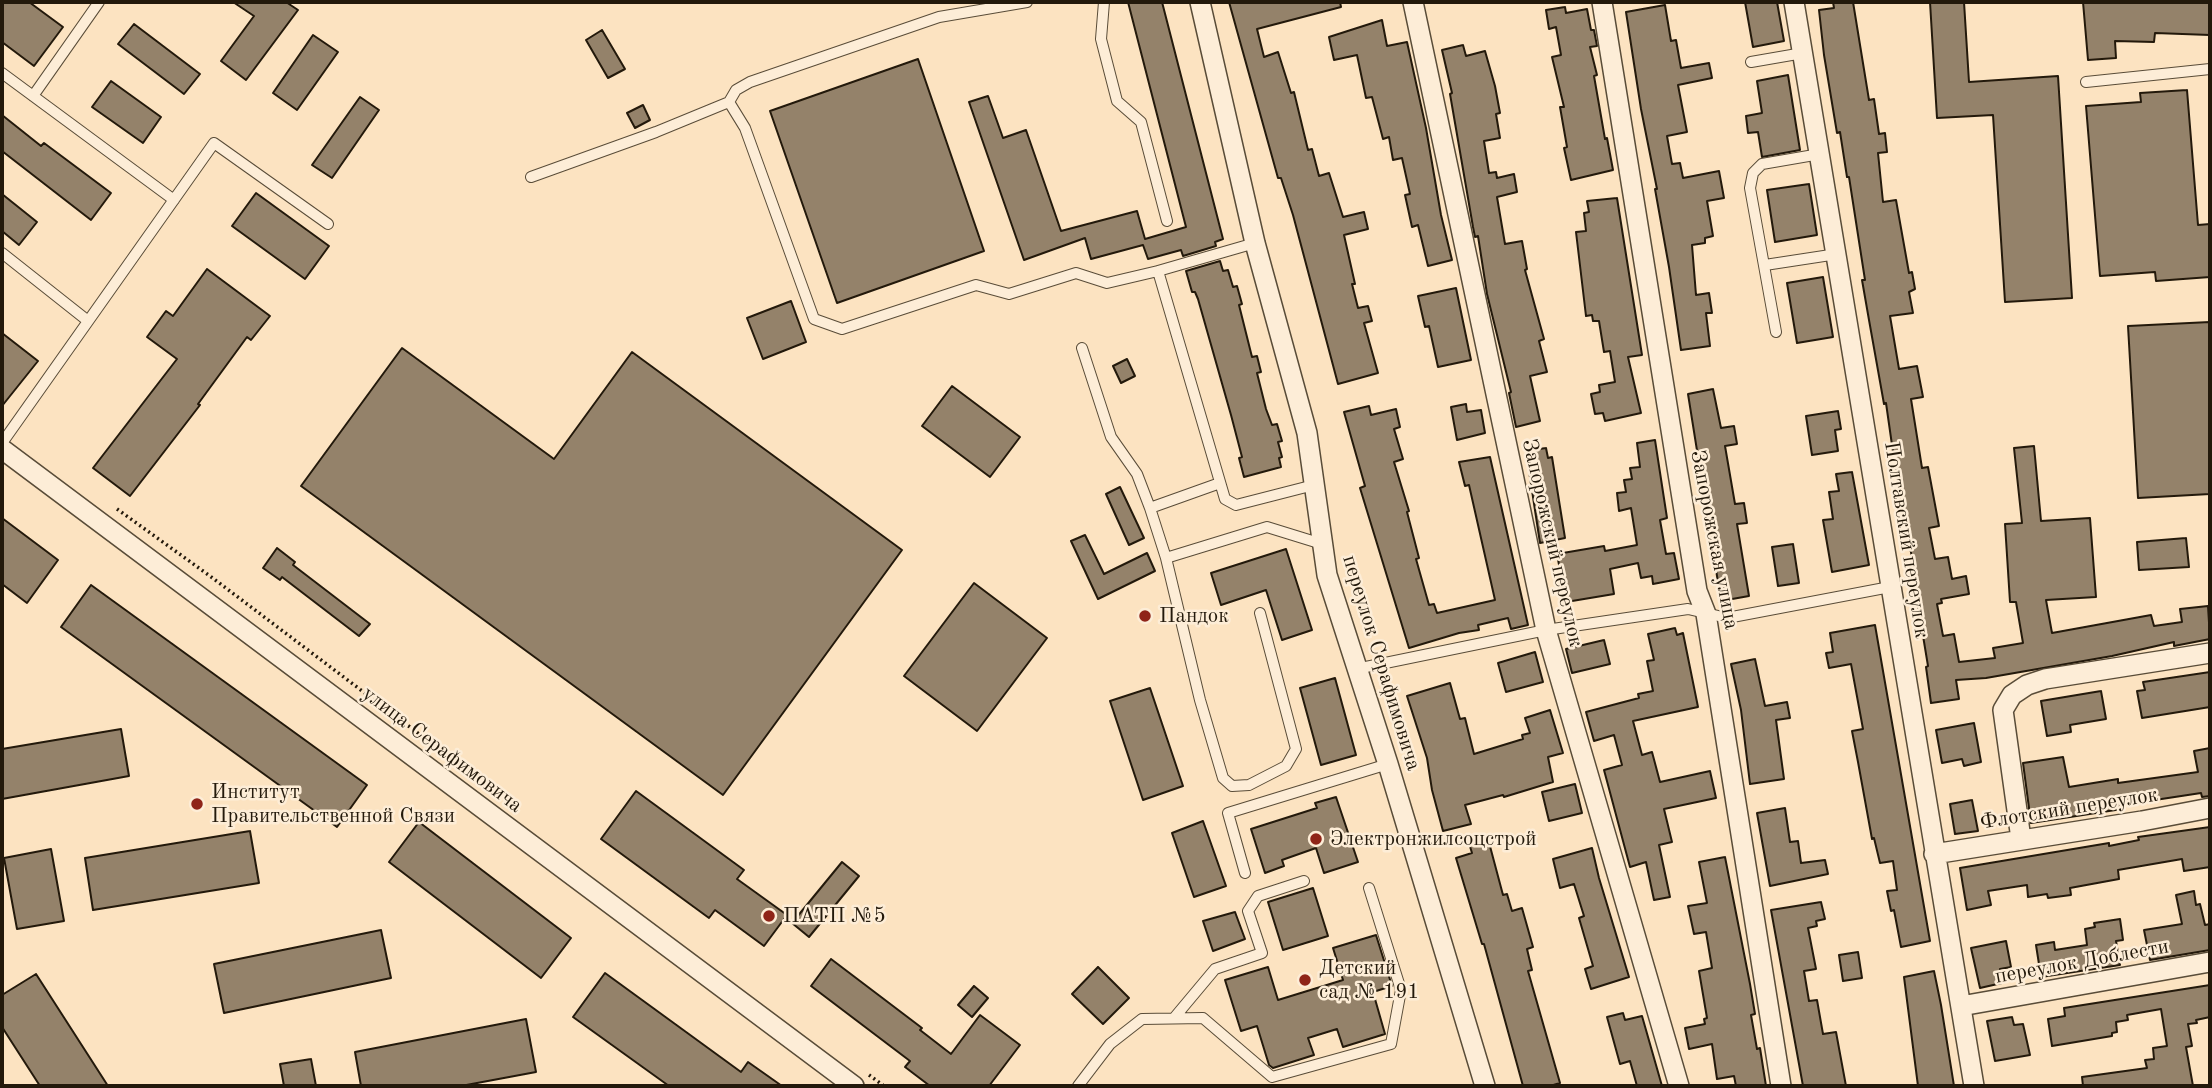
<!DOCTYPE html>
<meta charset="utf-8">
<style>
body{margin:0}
#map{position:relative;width:2212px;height:1088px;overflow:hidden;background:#fce3c1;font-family:"Old Standard TT",serif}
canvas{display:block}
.frame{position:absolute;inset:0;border:4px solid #23190b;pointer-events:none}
</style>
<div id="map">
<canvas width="2212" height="1088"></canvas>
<div class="frame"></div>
</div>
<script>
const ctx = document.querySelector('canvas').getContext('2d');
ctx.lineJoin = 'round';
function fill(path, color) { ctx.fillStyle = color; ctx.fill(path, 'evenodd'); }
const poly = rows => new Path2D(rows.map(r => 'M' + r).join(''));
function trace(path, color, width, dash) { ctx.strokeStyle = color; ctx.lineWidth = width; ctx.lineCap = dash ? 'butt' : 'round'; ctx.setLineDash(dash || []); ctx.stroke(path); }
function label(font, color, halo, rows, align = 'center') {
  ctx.font = font + ' "Old Standard TT",serif'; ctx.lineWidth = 5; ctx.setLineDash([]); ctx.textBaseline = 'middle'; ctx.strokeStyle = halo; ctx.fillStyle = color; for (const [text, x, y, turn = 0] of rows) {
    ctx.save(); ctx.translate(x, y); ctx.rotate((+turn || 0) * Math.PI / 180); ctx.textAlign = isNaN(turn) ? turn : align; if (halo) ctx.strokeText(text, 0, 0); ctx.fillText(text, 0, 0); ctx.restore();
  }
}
const building = poly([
 [2,2,29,2,63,27,34,66,2,42,2,2],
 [233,2,286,2,298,10,246,80,221,61,254,16,233,2],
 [1128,2,1162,2,1223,239,1215,242,1216,246,1183,256,1181,250,1148,259,1143,245,1091,259,1085,238,1024,260,969,102,988,96,1003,138,1026,130,1061,231,1137,211,1145,239,1186,227,1128,2],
 [1229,2,1340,2,1341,7,1257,29,1264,57,1278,52,1291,93,1294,92,1308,150,1312,149,1319,176,1329,173,1343,217,1364,212,1368,229,1344,235,1355,284,1352,284,1358,308,1368,306,1372,321,1364,323,1378,373,1338,384,1293,215,1281,178,1278,178,1229,2],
 [1745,2,1777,2,1784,41,1753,47,1745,2],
 [1833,2,1853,2,1869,100,1874,99,1879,134,1885,133,1887,152,1878,153,1883,202,1896,200,1909,273,1912,272,1915,289,1909,292,1913,313,1890,316,1899,369,1917,366,1923,397,1911,399,1922,468,1928,467,1939,526,1929,528,1935,559,1948,557,1952,579,1966,576,1969,594,1941,599,1942,603,1937,604,1943,636,1954,634,1959,662,1995,658,1993,648,2023,643,2016,602,2010,602,2005,524,2022,523,2014,448,2034,446,2041,521,2090,518,2096,597,2046,600,2052,633,2151,615,2154,626,2182,622,2180,609,2208,606,2210,639,2174,646,2174,642,2112,656,1986,678,1956,680,1959,699,1931,703,1926,667,1928,666,1911,563,1913,563,1896,473,1886,403,1884,404,1869,320,1862,280,1865,280,1849,177,1847,177,1840,132,1837,133,1824,55,1819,10,1834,8,1833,2],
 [1930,2,1964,2,1969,82,2058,76,2072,298,2005,302,1993,115,1937,118,1930,2],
 [2083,2,2210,2,2210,35,2155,33,2154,42,2115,41,2116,58,2088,60,2083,2],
 [1665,5,1671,41,1676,40,1681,68,1709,63,1712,78,1678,85,1687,132,1667,136,1672,164,1680,163,1683,178,1719,171,1724,198,1707,201,1713,236,1705,238,1705,243,1692,245,1696,295,1709,293,1712,313,1706,313,1710,346,1681,350,1669,267,1655,189,1657,189,1641,109,1626,12,1665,5],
 [1565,7,1566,13,1587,9,1591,30,1594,30,1597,46,1590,47,1597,75,1594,76,1605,139,1607,138,1613,170,1571,180,1564,148,1567,147,1560,107,1564,107,1552,57,1561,55,1556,27,1549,29,1546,10,1565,7],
 [1382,20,1387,46,1407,42,1426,128,1441,215,1452,260,1428,266,1418,225,1412,227,1405,195,1410,194,1402,158,1393,160,1389,137,1383,139,1372,97,1366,98,1357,55,1334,60,1329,37,1382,20],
 [134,24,200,74,184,94,118,44,134,24],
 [602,30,625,69,608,78,586,40,602,30],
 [313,35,338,52,297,110,273,93,313,35],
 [1463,45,1466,56,1485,51,1495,86,1500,113,1496,114,1500,138,1484,141,1489,173,1496,172,1497,178,1514,174,1517,192,1497,197,1505,244,1522,241,1527,269,1525,270,1544,339,1539,341,1547,372,1530,376,1540,421,1516,427,1509,393,1511,392,1487,294,1478,236,1475,237,1473,227,1450,94,1452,93,1442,50,1463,45],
 [918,59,984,251,837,303,770,111,918,59],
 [1788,75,1800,150,1762,157,1758,132,1748,133,1746,116,1762,113,1757,81,1788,75],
 [111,81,161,117,143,143,92,107,111,81],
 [2187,90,2198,225,2210,224,2210,277,2156,281,2155,272,2100,276,2086,106,2141,102,2140,93,2187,90],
 [360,97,379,110,332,178,312,165,360,97],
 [643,105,650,120,635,128,627,113,643,105],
 [2,115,41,146,44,143,111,193,91,220,2,151,2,115],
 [1809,184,1817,235,1775,242,1767,190,1809,184],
 [256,193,329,246,305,279,232,226,256,193],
 [2,194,37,222,19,245,2,231,2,194],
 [1617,198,1642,355,1628,357,1641,413,1605,421,1603,413,1595,414,1591,394,1600,392,1599,385,1615,382,1610,351,1604,352,1599,321,1593,321,1592,315,1586,316,1576,232,1586,231,1584,213,1589,212,1587,201,1617,198],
 [1220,261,1223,271,1228,270,1233,287,1237,286,1242,304,1239,305,1252,357,1257,356,1261,372,1257,373,1266,409,1272,425,1277,424,1282,441,1278,442,1282,457,1279,458,1281,467,1244,477,1239,458,1242,457,1231,415,1198,299,1195,292,1192,292,1186,271,1220,261],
 [207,269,270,316,251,340,247,337,198,404,200,405,130,496,93,468,177,359,147,337,166,311,173,316,207,269],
 [1823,277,1833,337,1797,343,1787,283,1823,277],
 [1456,288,1471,360,1438,367,1429,326,1425,327,1418,296,1456,288],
 [791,301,806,342,763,359,747,318,791,301],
 [2210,322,2210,494,2138,498,2128,326,2210,322],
 [2,333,38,361,2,406,2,333],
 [402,348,554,459,632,352,902,550,723,795,301,486,402,348],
 [1127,359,1135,376,1121,383,1113,366,1127,359],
 [952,386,1020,437,990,477,922,426,952,386],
 [1713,389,1721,428,1734,426,1737,444,1725,446,1735,504,1744,503,1747,523,1737,524,1749,596,1721,601,1688,394,1713,389],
 [1466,404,1467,412,1481,410,1485,433,1457,440,1451,407,1466,404],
 [1369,406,1371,415,1396,409,1400,427,1394,429,1403,459,1394,462,1409,511,1407,512,1419,558,1416,559,1429,605,1434,604,1437,613,1495,600,1469,485,1465,486,1459,462,1490,457,1528,625,1511,629,1508,618,1478,625,1479,630,1459,633,1409,648,1360,488,1365,486,1344,412,1369,406],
 [1838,411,1841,429,1835,430,1838,451,1812,455,1806,416,1838,411],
 [1655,440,1667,518,1660,520,1666,554,1674,553,1679,579,1653,584,1652,576,1641,578,1638,563,1610,569,1614,594,1566,602,1557,554,1604,546,1605,551,1637,545,1631,508,1619,511,1617,493,1626,492,1624,480,1632,479,1630,468,1640,467,1637,443,1655,440],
 [1546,448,1548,458,1552,457,1565,538,1540,543,1526,451,1546,448],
 [1852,472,1869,565,1832,572,1823,520,1833,519,1829,492,1839,491,1836,474,1852,472],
 [1120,487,1144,538,1129,545,1106,494,1120,487],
 [2,518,58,560,27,603,2,584,2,518],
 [1085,535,1104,574,1147,553,1155,571,1098,599,1071,541,1085,535],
 [2186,538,2189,567,2139,570,2137,542,2186,538],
 [1793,544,1799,583,1778,586,1772,547,1793,544],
 [277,548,295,562,293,565,370,624,359,636,282,577,280,580,263,568,277,548],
 [1286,549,1312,630,1282,640,1266,590,1221,605,1211,573,1286,549],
 [974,583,1047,638,977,731,904,676,974,583],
 [91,585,367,785,337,827,61,627,91,585],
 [1875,625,1930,941,1901,947,1894,910,1891,911,1887,891,1897,890,1893,861,1880,863,1874,838,1872,839,1858,762,1852,731,1863,729,1851,664,1829,668,1826,653,1833,652,1830,633,1875,625],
 [1675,628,1677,635,1683,633,1698,707,1633,721,1642,755,1652,752,1660,782,1710,771,1716,798,1664,809,1672,842,1659,845,1670,897,1654,900,1646,862,1630,867,1604,770,1622,765,1614,735,1594,741,1586,712,1639,698,1638,694,1653,691,1647,661,1654,660,1648,634,1675,628],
 [1604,640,1610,664,1572,673,1566,649,1604,640],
 [1535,652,1543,682,1506,692,1498,663,1535,652],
 [1755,659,1765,706,1787,702,1790,718,1776,720,1784,779,1750,784,1741,710,1731,664,1755,659],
 [2210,672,2210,707,2142,718,2137,691,2145,690,2143,682,2210,672],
 [1335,678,1356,755,1321,765,1300,688,1335,678],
 [1450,683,1460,719,1465,718,1474,754,1523,739,1522,735,1530,733,1525,718,1550,710,1563,753,1548,757,1553,782,1504,797,1503,795,1465,805,1471,824,1443,831,1432,790,1427,758,1407,696,1450,683],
 [1150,688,1183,786,1143,800,1110,701,1150,688],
 [2101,691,2106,719,2070,725,2071,732,2047,736,2041,701,2101,691],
 [1974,723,1981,762,1964,766,1962,759,1942,763,1936,730,1974,723],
 [121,729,129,776,2,799,2,749,121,729],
 [2210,748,2210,796,2202,797,2201,793,2122,805,2122,809,2031,823,2023,763,2063,757,2069,787,2118,779,2118,783,2198,772,2194,751,2210,748],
 [1575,784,1582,813,1549,821,1542,792,1575,784],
 [636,791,744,870,737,879,787,915,764,946,715,910,709,918,601,839,636,791],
 [1336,797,1358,862,1324,873,1316,848,1282,860,1284,866,1265,873,1251,829,1317,808,1315,803,1336,797],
 [1972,800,1978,831,1955,834,1950,804,1972,800],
 [1785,808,1790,842,1798,841,1801,863,1825,860,1828,874,1770,886,1757,813,1785,808],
 [1203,821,1226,886,1194,897,1172,833,1203,821],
 [419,822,571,938,541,978,389,862,419,822],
 [2210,827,2210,867,2184,871,2182,859,2118,870,2119,879,2070,888,2071,895,2048,898,2047,894,2028,897,2027,885,1988,891,1991,905,1967,910,1960,868,2109,843,2109,846,2139,840,2138,837,2210,827],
 [250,831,259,883,93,910,85,858,250,831],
 [1487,835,1503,895,1507,894,1512,911,1522,908,1533,947,1527,949,1532,970,1528,971,1560,1083,1550,1086,1523,1086,1484,944,1482,944,1456,858,1472,853,1468,840,1487,835],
 [1592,848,1599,878,1629,977,1591,989,1585,969,1593,966,1579,918,1584,916,1574,884,1560,888,1553,859,1592,848],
 [51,849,64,921,17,929,4,858,51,849],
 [1725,857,1750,984,1755,1014,1751,1015,1757,1049,1760,1048,1766,1086,1736,1086,1734,1076,1717,1079,1712,1044,1689,1049,1685,1028,1705,1024,1704,1019,1707,1018,1699,971,1712,968,1706,932,1694,934,1688,906,1707,903,1699,862,1725,857],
 [842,862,859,876,809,937,792,923,842,862],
 [1313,888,1328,936,1283,950,1268,902,1313,888],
 [2194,891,2196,905,2200,904,2205,925,2210,924,2210,950,2150,960,2144,930,2182,924,2176,895,2194,891],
 [1821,902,1825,919,1816,921,1817,926,1808,928,1816,969,1804,971,1809,1001,1817,1000,1823,1034,1836,1032,1846,1086,1803,1086,1771,910,1821,902],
 [1235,912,1245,939,1213,951,1203,921,1235,912],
 [2120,919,2123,940,2116,941,2120,965,2041,977,2036,945,2054,942,2055,950,2087,945,2085,929,2095,927,2094,923,2120,919],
 [381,930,391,978,224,1013,214,964,381,930],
 [1376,935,1392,986,1373,992,1385,1034,1343,1047,1337,1029,1308,1038,1314,1055,1273,1068,1269,1065,1257,1026,1241,1031,1225,980,1268,967,1278,1000,1343,980,1333,948,1376,935],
 [2006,941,2011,967,2000,969,2002,983,1980,988,1971,948,2006,941],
 [1858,952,1862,978,1843,981,1839,955,1858,952],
 [831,959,922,1028,920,1030,951,1054,980,1015,1020,1045,989,1086,930,1086,905,1067,910,1061,811,986,831,959],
 [1098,967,1129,998,1103,1024,1072,994,1098,967],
 [1934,971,1941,1005,1954,1086,1918,1086,1904,977,1934,971],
 [605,973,741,1072,748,1062,782,1086,669,1086,573,1017,605,973],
 [36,974,108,1086,40,1086,2,1027,2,995,36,974],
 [2210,985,2210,1017,2196,1020,2197,1023,2188,1024,2192,1046,2186,1047,2193,1086,2083,1086,2082,1077,2147,1068,2145,1060,2154,1059,2153,1048,2167,1046,2161,1009,2127,1015,2128,1020,2116,1022,2117,1032,2112,1033,2112,1036,2052,1046,2048,1019,2065,1016,2064,1008,2210,985],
 [974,986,988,998,972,1017,958,1005,974,986],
 [1623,1013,1625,1020,1642,1016,1662,1086,1637,1086,1630,1061,1620,1064,1607,1017,1623,1013],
 [2012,1017,2014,1025,2023,1024,2030,1055,1995,1061,1987,1021,2012,1017],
 [526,1019,536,1072,461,1086,361,1086,355,1052,526,1019],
 [311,1059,316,1086,284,1086,280,1064,311,1059]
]);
fill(building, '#94826a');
trace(building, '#23190b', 2);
const service = poly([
 [1104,2,1101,39,1117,101,1141,122,1167,221],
 [1751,62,1803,53],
 [2,73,174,200],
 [2086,82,2210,69],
 [33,96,99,2],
 [729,102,745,128,814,319,842,329,976,285,1009,294,1076,273,1107,283,1158,271,1255,243],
 [531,177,656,132,729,102,736,90,750,82,939,17,1027,2],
 [2,253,88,321],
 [1765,265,1837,254],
 [1158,271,1225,499,1236,505,1314,485],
 [1776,332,1750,188,1753,173,1762,164,1820,154],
 [1082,348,1111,437,1137,474,1150,508,1166,558,1200,700,1223,778,1232,786,1249,785,1286,766,1296,749,1260,613],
 [2,443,214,143,328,224],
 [1150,508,1220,483],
 [1166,558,1267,527,1322,544],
 [1356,669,1546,630,1688,609,1727,618,1890,587],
 [1245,873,1228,813,1388,764],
 [1174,1018,1215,969,1262,953,1248,911,1258,896,1304,881],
 [1078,1086,1110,1044,1142,1019,1203,1018,1272,1077,1391,1044,1401,990,1369,888]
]);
const minor = poly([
 [1200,2,1255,243,1307,433,1327,575,1388,764,1485,1086],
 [1413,2,1546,630,1679,1086],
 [1602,2,1697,591,1706,614,1781,1086],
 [1794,2,1974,1086],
 [2,449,854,1086],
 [2021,839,2003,710,2012,695,2027,685,2045,679,2210,653],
 [1934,854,2142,821,2210,808],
 [1961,1006,2210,962]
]);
trace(service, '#594c38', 12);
trace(minor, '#594c38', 22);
trace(poly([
 [117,509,210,576,509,802],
 [869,1075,884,1086]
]), '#23190b', 3.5, [2, 3.5]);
trace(service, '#fdedd7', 10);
trace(minor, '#fdedd7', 19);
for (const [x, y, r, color] of [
 [1145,616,7,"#8f2418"],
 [197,804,7,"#8f2418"],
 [1316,839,7,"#8f2418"],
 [769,916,7,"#8f2418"],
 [1305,980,7,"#8f2418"]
]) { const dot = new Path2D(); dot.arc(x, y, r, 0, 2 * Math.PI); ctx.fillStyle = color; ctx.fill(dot); trace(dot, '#fdedd7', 2.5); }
label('21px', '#23190b', '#fdedd7', [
 ["Запорожская улица",1714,540,79],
 ["Полтавский переулок",1906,540,81],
 ["Запорожский переулок",1552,543,77],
 ["переулок Серафимовича",1381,663,73],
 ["улица Серафимовича",442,750,37],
 ["Флотский переулок",2069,809,-9],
 ["переулок Доблести",2082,962,-10]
]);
label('21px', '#23190b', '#fdedd7', [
 ["Пандок",1159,616],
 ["Институт",211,792],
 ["Правительственной Связи",211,816],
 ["Электронжилсоцстрой",1330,839],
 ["ПАТП №5",783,916],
 ["Детский",1319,968],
 ["сад № 191",1319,992]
], 'left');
</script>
